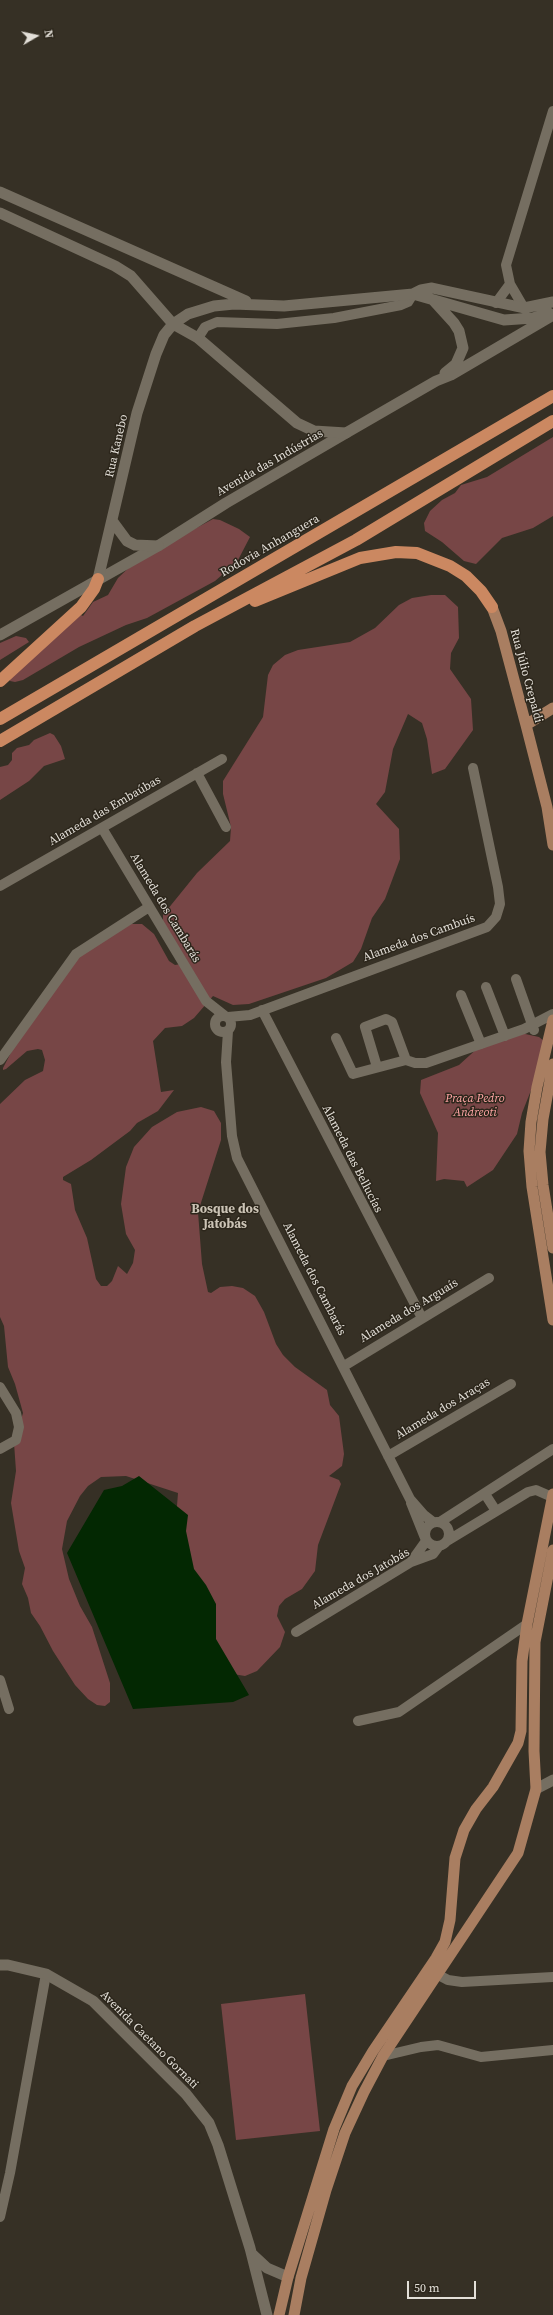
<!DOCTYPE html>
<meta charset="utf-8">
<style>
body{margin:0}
#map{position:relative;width:553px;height:2315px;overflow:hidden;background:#363025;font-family:"Source Serif 4",serif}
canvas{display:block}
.north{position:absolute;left:16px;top:16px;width:40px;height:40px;-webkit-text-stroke:3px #2c261b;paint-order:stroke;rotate:81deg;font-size:11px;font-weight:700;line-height:16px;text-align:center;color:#e3dfd8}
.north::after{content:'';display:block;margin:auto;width:14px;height:18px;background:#e3dfd8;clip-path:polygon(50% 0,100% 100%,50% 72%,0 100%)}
.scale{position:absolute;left:407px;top:2281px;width:69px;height:18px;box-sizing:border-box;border:2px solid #e3dfd8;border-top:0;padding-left:5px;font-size:12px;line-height:14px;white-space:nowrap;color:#e3dfd8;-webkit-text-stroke:3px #2c261b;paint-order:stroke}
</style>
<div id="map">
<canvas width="553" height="2315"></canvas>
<div class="north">N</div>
<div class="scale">50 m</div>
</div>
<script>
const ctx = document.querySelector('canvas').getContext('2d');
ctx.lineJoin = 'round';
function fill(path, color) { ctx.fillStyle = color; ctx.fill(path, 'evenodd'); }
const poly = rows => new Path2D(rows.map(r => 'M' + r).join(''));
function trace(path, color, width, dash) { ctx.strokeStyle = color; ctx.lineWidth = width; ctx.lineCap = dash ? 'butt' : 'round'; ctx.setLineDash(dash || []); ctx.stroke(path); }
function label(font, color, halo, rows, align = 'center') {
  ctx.font = font + ' "Source Serif 4",serif'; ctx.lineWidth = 3; ctx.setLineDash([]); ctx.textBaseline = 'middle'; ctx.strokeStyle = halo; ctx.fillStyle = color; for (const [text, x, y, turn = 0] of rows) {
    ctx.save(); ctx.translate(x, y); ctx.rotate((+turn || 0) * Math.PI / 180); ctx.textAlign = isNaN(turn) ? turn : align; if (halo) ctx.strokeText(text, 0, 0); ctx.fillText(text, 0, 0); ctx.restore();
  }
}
fill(poly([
 [553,437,553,516,533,528,502,538,476,564,464,561,442,542,425,531,424,523,430,511,442,500,455,493,461,485,487,477],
 [213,519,220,520,239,529,250,537,237,562,215,581,147,618,126,625,79,647,23,680,15,682,10,681,11,673,81,615,83,616,93,602,108,595,118,578,137,560],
 [431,595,445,595,458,607,459,638,451,653,450,669,471,699,473,730,445,769,432,774,427,739,422,723,408,714,393,749,385,792,376,804,399,829,400,859,385,899,372,918,361,949,353,962,326,978,249,1004,233,1005,213,996,194,1018,182,1026,165,1028,153,1041,161,1092,174,1090,158,1111,137,1123,130,1131,91,1160,63,1177,63,1180,71,1184,75,1210,87,1238,96,1279,101,1286,107,1286,112,1281,118,1266,127,1274,133,1263,135,1250,126,1234,121,1204,126,1167,134,1147,152,1127,177,1112,201,1107,214,1111,221,1123,221,1140,198,1212,202,1264,208,1292,211,1293,220,1287,232,1286,243,1288,255,1296,264,1312,276,1344,283,1355,295,1367,327,1390,330,1405,339,1416,344,1454,342,1466,329,1476,339,1480,341,1484,318,1545,315,1571,302,1589,285,1599,279,1606,277,1616,285,1632,280,1647,257,1671,245,1676,233,1674,220,1663,174,1544,178,1493,126,1476,101,1477,88,1486,80,1496,67,1521,62,1549,69,1579,80,1606,92,1627,110,1683,110,1702,105,1706,97,1705,88,1699,75,1685,53,1651,40,1626,31,1613,28,1598,22,1584,25,1568,19,1551,11,1503,16,1471,14,1443,23,1413,15,1384,8,1367,4,1326,0,1317,0,1104,25,1080,43,1071,45,1060,42,1050,38,1049,27,1051,6,1069,3,1070,3,1068,30,1016,74,958,123,924,142,924,154,934,169,961,175,965,181,964,163,925,163,915,197,873,230,841,231,827,223,794,223,781,263,717,268,675,273,665,285,655,298,650,350,642,375,628,399,605,412,598],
 [16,636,26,638,29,642,0,660,0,643],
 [50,733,54,735,61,746,65,759,44,766,29,781,0,800,0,767,8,765,12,760,12,753,17,748,29,745,34,740],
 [516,1032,539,1037,549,1045,522,1113,517,1134,493,1170,467,1187,464,1181,444,1179,436,1181,438,1133,420,1093,421,1080,459,1065,480,1046],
 [305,1994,320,2131,236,2140,221,2004]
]), '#774646');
fill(poly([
 [139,1476,188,1515,186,1531,194,1569,206,1585,216,1604,216,1639,249,1695,233,1702,133,1709,67,1553,104,1490,122,1486]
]), '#032802');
trace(poly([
 [496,303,510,284],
 [524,308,510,284,506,265,553,111],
 [198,338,205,327,217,322,277,324,334,318,401,305,408,302,413,294],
 [197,773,226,827],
 [102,828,206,1001,225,1016],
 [0,886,222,759],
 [516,979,534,1030],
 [486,987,505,1036],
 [461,995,481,1044],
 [262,1010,422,1318],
 '215 1024a8 8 0 1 1 16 0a8 8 0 1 1-16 0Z',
 [228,1017,250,1015,487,927,496,917,500,904,498,887,473,768],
 [228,1031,226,1062,232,1136,237,1158,410,1499,424,1515,433,1522],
 [336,1038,353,1074,406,1060],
 [0,1060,76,954,149,907],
 [377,1067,365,1027,386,1019,392,1022,406,1060,415,1063,426,1063,524,1029,553,1014],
 [344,1366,489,1278],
 [0,1387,16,1413,19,1427,16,1440,0,1449],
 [388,1456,511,1384],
 [485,1494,496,1511],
 [411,1503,425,1538],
 '425 1534a12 12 0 1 1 24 0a12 12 0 1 1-24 0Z',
 [440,1522,553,1449],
 [447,1541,528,1492,536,1490,552,1497],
 [411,1562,426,1541],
 [296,1632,411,1562,433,1554,439,1546],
 [0,1680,9,1709],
 [358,1721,399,1712,527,1624],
 [431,1971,448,1980,462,1982,553,1977],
 [383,2056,421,2047,438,2045,481,2057,553,2050],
 [0,2217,10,2173,46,1974]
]), '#756e61', 10);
trace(poly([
 [0,635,158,546,226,503,346,433],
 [536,1789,553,1780]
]), '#756e61', 11);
trace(poly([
 [0,192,246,301],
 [0,213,115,266,131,276,173,324,198,338,297,423,314,431,346,433,436,381,451,375,553,315],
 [413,294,421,290,432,288,524,308,553,302],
 [434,301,454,323,459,331,463,348,456,364,445,373],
 [113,522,127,541,135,545,158,546],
 [98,579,137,413,156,354,164,335,173,324,188,314,214,306,234,304,284,306,413,294,504,320,533,318,549,313],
 [0,1965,8,1965,46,1974,93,2001,186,2094,209,2123,218,2145,250,2248,267,2315],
 [253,2255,267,2268,288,2277]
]), '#756e61', 11);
trace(poly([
 [492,607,501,631,526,725,547,807,553,845],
 [526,725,553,708],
 [553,1020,537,1087,531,1122,529,1151,532,1187,553,1320],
 [553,1064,543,1119,540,1152,543,1185,553,1248],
 [279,2315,288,2277,334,2129,352,2086,373,2051,436,1958,445,1942,450,1920,455,1858,464,1830,476,1809,493,1787,518,1743,521,1731,522,1661,527,1624,553,1494],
 [294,2315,301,2278,326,2190,345,2133,364,2092,383,2056,518,1853,536,1789,534,1751,535,1642,553,1550]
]), '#a97e61', 11);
trace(poly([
 [255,601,360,558,396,552,417,553,450,566,466,576,481,591,492,607],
 [0,681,81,607,94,589,98,579],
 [0,719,553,396],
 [0,741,195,626,356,540,553,421]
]), '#cb8861', 12);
label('12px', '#e3dfd8', '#2c261b', [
 ["Rua Kanebo",117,446,-77],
 ["Avenida das Indústrias",270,463,-30],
 ["Rodovia Anhanguera",270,546,-30],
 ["Rua Júlio Crepaldi",526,676,75],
 ["Alameda das Embaúbas",105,811,-30],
 ["Alameda dos Cambarás",165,908,59],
 ["Alameda dos Cambuís",419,938,-20],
 ["Alameda das Bellucías",352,1159,63],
 ["Alameda dos Cambarás",314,1279,63],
 ["Alameda dos Arguaís",409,1311,-31],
 ["Alameda dos Araças",443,1409,-31],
 ["Alameda dos Jatobás",361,1579,-30],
 ["Avenida Caetano Gornati",149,2040,45]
]);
label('italic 12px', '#ffa5a5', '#2c261b', [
 ["Praça Pedro",475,1099],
 ["Andreoti",475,1113]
]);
label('bold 13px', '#ccc4b6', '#2c261b', [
 ["Bosque dos",225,1210],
 ["Jatobás",225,1225]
]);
</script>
